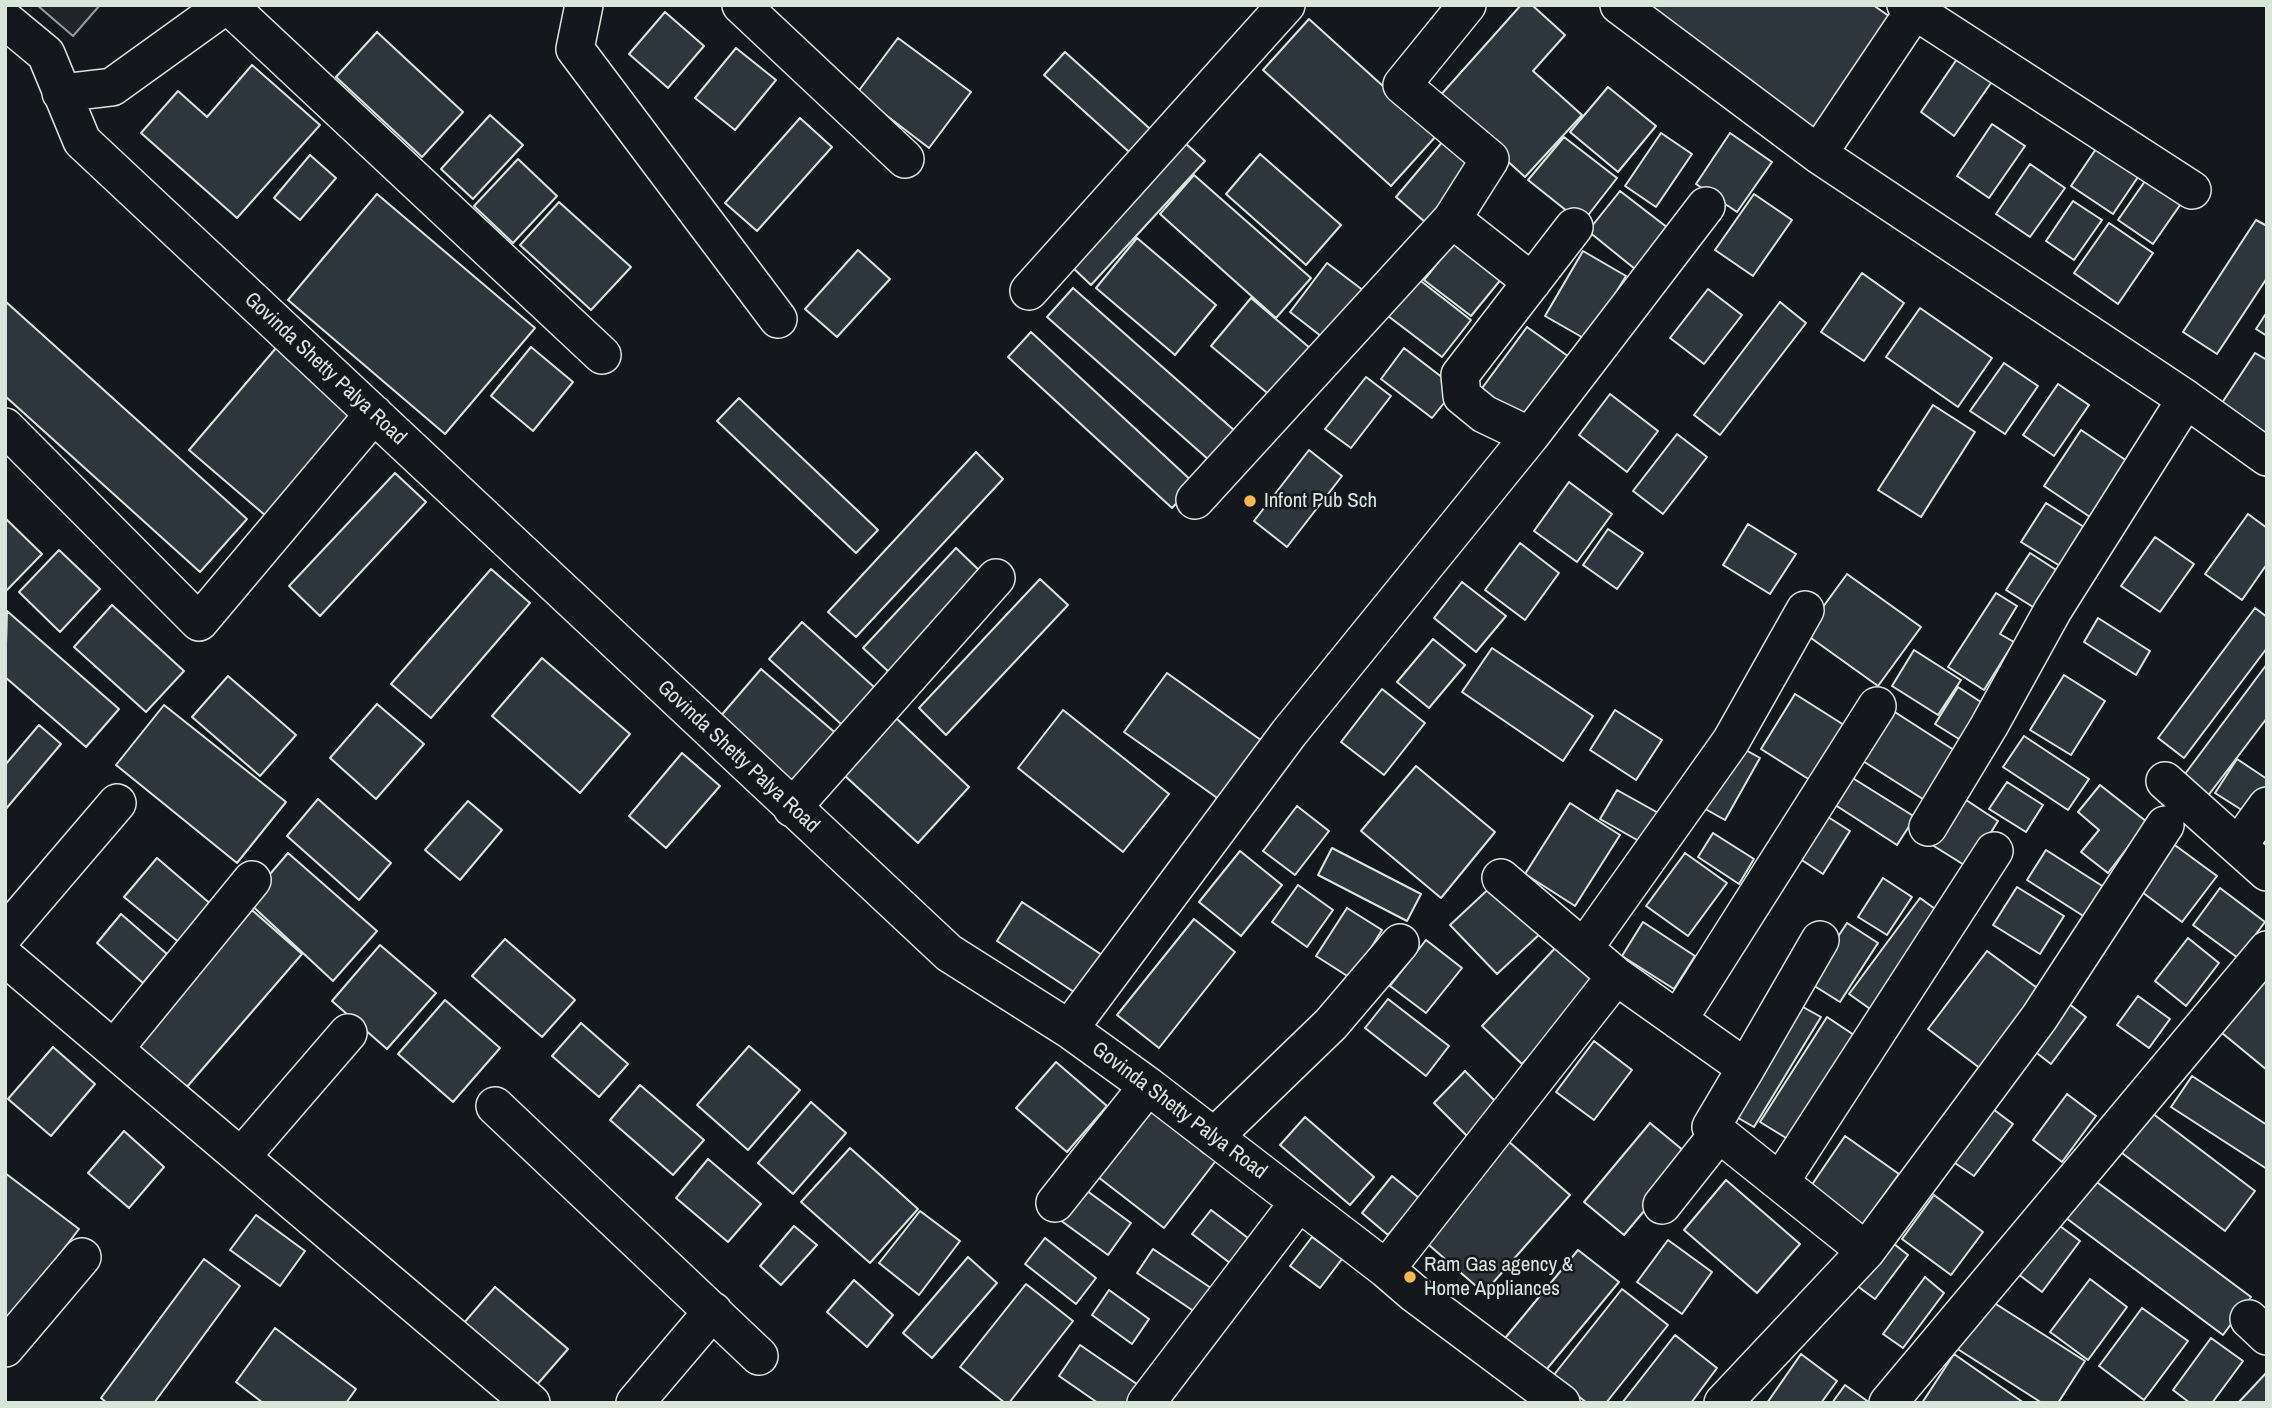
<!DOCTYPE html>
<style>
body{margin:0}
#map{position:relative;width:2272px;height:1408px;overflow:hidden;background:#14181c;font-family:"Archivo Narrow",sans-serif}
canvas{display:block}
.frame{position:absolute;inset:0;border:7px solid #d8e6dc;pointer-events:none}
</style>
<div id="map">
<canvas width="2272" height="1408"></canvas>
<div class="frame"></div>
</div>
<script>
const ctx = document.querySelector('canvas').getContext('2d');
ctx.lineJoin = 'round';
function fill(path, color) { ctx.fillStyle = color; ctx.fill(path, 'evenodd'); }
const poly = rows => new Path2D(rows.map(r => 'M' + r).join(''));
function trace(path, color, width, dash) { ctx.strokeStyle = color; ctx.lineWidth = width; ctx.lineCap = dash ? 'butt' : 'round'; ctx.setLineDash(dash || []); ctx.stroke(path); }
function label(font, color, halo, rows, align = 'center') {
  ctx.font = font + ' "Archivo Narrow",sans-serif'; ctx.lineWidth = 5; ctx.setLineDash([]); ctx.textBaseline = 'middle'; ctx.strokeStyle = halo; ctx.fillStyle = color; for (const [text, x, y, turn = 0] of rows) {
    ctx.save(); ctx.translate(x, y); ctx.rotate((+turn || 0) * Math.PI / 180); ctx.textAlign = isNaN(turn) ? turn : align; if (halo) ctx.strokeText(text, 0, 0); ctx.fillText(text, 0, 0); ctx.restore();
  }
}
const green = poly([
 [37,5,100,5,73,36,37,5]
]);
fill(green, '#202428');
trace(green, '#939e99', 2);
const building = poly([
 [1521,5,1532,5,1565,35,1533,71,1582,115,1525,177,1438,98,1521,5],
 [1636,5,1873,5,1896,21,1817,133,1636,5],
 [665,12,704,46,668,88,629,54,665,12],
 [1309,19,1437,135,1391,186,1263,70,1309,19],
 [377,32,463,112,422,157,336,77,377,32],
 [898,38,971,92,929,148,857,93,898,38],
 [736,48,776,80,735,130,695,98,736,48],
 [1065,52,1159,137,1138,160,1044,75,1065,52],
 [1959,56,1993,80,1954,136,1921,112,1959,56],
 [252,65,320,125,237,218,141,133,178,91,207,117,252,65],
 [1608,87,1656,126,1618,172,1570,132,1608,87],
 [490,115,523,145,473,199,441,169,490,115],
 [800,118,832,147,757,231,725,203,800,118],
 [1992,124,2025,146,1989,198,1957,176,1992,124],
 [1661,133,1692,154,1656,207,1625,186,1661,133],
 [1730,133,1772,162,1737,212,1696,184,1730,133],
 [1449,134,1478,159,1425,222,1396,197,1449,134],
 [1564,137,1617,178,1582,223,1528,180,1564,137],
 [2102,140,2144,168,2113,214,2071,186,2102,140],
 [1185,143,1205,161,1091,285,1071,266,1185,143],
 [1260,154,1341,225,1306,265,1226,194,1260,154],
 [310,155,336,178,300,220,274,198,310,155],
 [518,159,557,196,513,243,474,206,518,159],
 [2030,164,2065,188,2030,237,1996,214,2030,164],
 [2152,171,2187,195,2153,244,2118,220,2152,171],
 [1194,175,1311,278,1276,318,1160,214,1194,175],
 [1620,191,1668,228,1635,269,1588,231,1620,191],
 [377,194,535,328,445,434,288,300,377,194],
 [1754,194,1792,220,1753,276,1715,250,1754,194],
 [2073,201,2102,220,2074,260,2046,241,2073,201],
 [559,202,631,267,591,310,520,245,559,202],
 [2256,220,2267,226,2267,278,2217,354,2183,332,2256,220],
 [2109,223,2153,253,2118,304,2074,273,2109,223],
 [1461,234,1507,272,1471,316,1424,280,1461,234],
 [1137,238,1216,305,1175,355,1096,288,1137,238],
 [858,250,890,279,837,337,805,309,858,250],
 [1583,251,1626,276,1587,340,1545,316,1583,251],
 [1327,263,1364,291,1326,340,1290,312,1327,263],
 [1862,273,1904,303,1864,361,1821,332,1862,273],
 [1417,278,1471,320,1442,357,1388,316,1417,278],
 [1073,288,1235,431,1209,460,1047,317,1073,288],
 [1708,289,1742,315,1704,364,1670,338,1708,289],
 [1251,298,1317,354,1278,402,1211,346,1251,298],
 [5,301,247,519,200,572,5,396,5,301],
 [1780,302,1806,323,1720,435,1694,415,1780,302],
 [1920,308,1992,358,1958,407,1886,357,1920,308],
 [2267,312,2267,336,2256,329,2267,312],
 [1527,327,1572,359,1522,428,1477,395,1527,327],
 [1031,332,1195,484,1172,508,1008,357,1031,332],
 [282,341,359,409,266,516,189,450,282,341],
 [531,347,573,382,533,431,491,396,531,347],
 [1404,348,1456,388,1432,418,1381,379,1404,348],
 [2255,353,2267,360,2267,431,2258,444,2214,415,2255,353],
 [2004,363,2038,386,2005,434,1970,411,2004,363],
 [1366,377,1391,396,1351,448,1325,429,1366,377],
 [2058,384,2089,405,2054,456,2023,435,2058,384],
 [1610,394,1658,431,1627,472,1579,435,1610,394],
 [739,398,878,530,856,553,717,421,739,398],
 [1933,405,1975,432,1921,517,1878,490,1933,405],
 [2081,430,2136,467,2099,523,2044,486,2081,430],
 [1677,434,1707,457,1663,514,1633,491,1677,434],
 [1309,450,1342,476,1287,547,1254,521,1309,450],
 [976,452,1003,479,856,637,828,612,976,452],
 [395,473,426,502,320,616,289,586,395,473],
 [1569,482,1612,514,1577,562,1534,531,1569,482],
 [2046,503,2095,534,2070,572,2021,542,2046,503],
 [2248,514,2267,528,2267,564,2242,600,2205,574,2248,514],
 [5,518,42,554,7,590,5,588,5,518],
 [1748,524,1796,554,1770,594,1723,565,1748,524],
 [1608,529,1643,553,1617,589,1583,565,1608,529],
 [2155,537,2194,564,2160,612,2121,586,2155,537],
 [1520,543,1559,573,1525,620,1485,590,1520,543],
 [956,548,982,573,889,672,863,648,956,548],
 [59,550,100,589,60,632,19,592,59,550],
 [2030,553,2064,575,2041,612,2006,590,2030,553],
 [491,569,530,603,431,718,391,684,491,569],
 [1847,574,1921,627,1878,686,1804,633,1847,574],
 [1040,579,1068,605,946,735,919,708,1040,579],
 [1462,582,1506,616,1476,652,1434,618,1462,582],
 [1996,593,2017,606,2000,634,2014,642,1984,690,1948,667,1996,593],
 [112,605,184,671,146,712,74,647,112,605],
 [2255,608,2267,617,2267,648,2184,758,2158,738,2255,608],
 [7,611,119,709,86,747,5,677,7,611],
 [2098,618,2150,651,2136,675,2084,642,2098,618],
 [802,622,884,696,851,733,769,659,802,622],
 [1433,639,1465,665,1429,708,1397,682,1433,639],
 [1492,648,1593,716,1563,761,1462,692,1492,648],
 [1914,650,1961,680,1938,715,1892,686,1914,650],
 [542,658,630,734,580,793,492,716,542,658],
 [2267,664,2267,718,2201,805,2176,786,2267,664],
 [761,669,839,736,797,785,719,718,761,669],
 [1167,673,1265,743,1223,802,1124,732,1167,673],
 [2064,675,2105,701,2071,755,2030,730,2064,675],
 [228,676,296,735,260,776,192,717,228,676],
 [1958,687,1990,708,1967,744,1935,724,1958,687],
 [1382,689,1425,723,1384,775,1341,742,1382,689],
 [1795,694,1844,725,1810,780,1761,749,1795,694],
 [377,704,424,744,376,799,330,758,377,704],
 [164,705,286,802,237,863,116,765,164,705],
 [1887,707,1957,752,1926,801,1855,756,1887,707],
 [1063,710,1169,794,1123,852,1018,768,1063,710],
 [1615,710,1662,740,1636,780,1590,750,1615,710],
 [895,717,969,787,918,843,844,775,895,717],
 [39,725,61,744,5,810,5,765,39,725],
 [2024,736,2089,779,2068,810,2003,767,2024,736],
 [1735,744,1760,758,1725,820,1700,806,1735,744],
 [682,753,720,786,666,848,629,816,682,753],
 [2237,759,2267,779,2267,802,2256,819,2215,793,2237,759],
 [1416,766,1495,832,1441,898,1361,831,1416,766],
 [1843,772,1915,817,1897,845,1826,799,1843,772],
 [2007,782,2043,805,2026,832,1989,809,2007,782],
 [2100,785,2147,822,2108,873,2081,852,2099,830,2078,812,2100,785],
 [1617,790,1662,815,1646,845,1600,819,1617,790],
 [1960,796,1998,821,1969,868,1929,843,1960,796],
 [318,799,391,863,359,900,287,836,318,799],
 [468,801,502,830,460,880,425,850,468,801],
 [1570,803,1620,835,1575,906,1525,874,1570,803],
 [1297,806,1329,831,1295,875,1263,851,1297,806],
 [1817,810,1850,831,1823,874,1791,853,1817,810],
 [1713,833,1754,859,1739,884,1698,857,1713,833],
 [2172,843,2217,876,2182,922,2138,889,2172,843],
 [1332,848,1421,894,1407,921,1318,875,1332,848],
 [2046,850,2107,889,2088,919,2027,880,2046,850],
 [1240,851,1282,885,1241,936,1199,902,1240,851],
 [288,853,377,931,333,981,247,901,288,853],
 [1685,853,1727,883,1688,936,1646,906,1685,853],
 [157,858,213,906,181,944,124,897,157,858],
 [1883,878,1912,897,1887,935,1858,917,1883,878],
 [1495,883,1542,932,1497,974,1450,925,1495,883],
 [1298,885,1333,910,1307,947,1272,922,1298,885],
 [2017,887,2064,916,2040,954,1993,925,2017,887],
 [2220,888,2265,922,2238,958,2193,925,2220,888],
 [1920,898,1945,916,1873,1011,1849,994,1920,898],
 [1022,902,1105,957,1080,996,997,941,1022,902],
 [1347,908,1382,930,1352,979,1316,956,1347,908],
 [252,910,302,954,186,1088,136,1044,252,910],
 [121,914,167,954,143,983,97,943,121,914],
 [1194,919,1235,952,1159,1048,1117,1015,1194,919],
 [1643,922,1695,956,1674,989,1622,956,1643,922],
 [1847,923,1878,943,1840,1002,1808,982,1847,923],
 [2188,938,2219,963,2186,1006,2155,981,2188,938],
 [505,939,575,1000,542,1037,472,976,505,939],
 [1426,940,1462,968,1426,1013,1390,986,1426,940],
 [380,945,436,993,387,1049,332,1001,380,945],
 [1558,945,1599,983,1522,1064,1482,1026,1558,945],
 [1987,951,2044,993,1985,1072,1928,1029,1987,951],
 [2267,967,2267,1070,2216,1028,2267,967],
 [2138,996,2170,1019,2149,1048,2117,1025,2138,996],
 [1388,999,1449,1046,1426,1076,1365,1028,1388,999],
 [445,1000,500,1048,453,1102,398,1054,445,1000],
 [2064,1000,2086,1017,2051,1064,2029,1047,2064,1000],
 [1794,1002,1821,1017,1754,1127,1726,1111,1794,1002],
 [1827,1017,1857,1037,1791,1141,1760,1122,1827,1017],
 [581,1023,628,1064,599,1097,552,1056,581,1023],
 [1594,1041,1632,1070,1594,1120,1556,1092,1594,1041],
 [749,1046,800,1090,748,1150,697,1105,749,1046],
 [53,1047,95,1084,51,1136,8,1099,53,1047],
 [1056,1062,1107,1106,1067,1152,1016,1108,1056,1062],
 [1465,1071,1505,1111,1474,1143,1434,1103,1465,1071],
 [2192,1076,2267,1125,2267,1169,2171,1107,2192,1076],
 [640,1085,704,1140,673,1175,610,1120,640,1085],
 [2067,1094,2096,1116,2062,1162,2033,1140,2067,1094],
 [1143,1099,1218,1158,1164,1228,1089,1170,1143,1099],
 [811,1102,846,1133,793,1194,758,1163,811,1102],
 [1989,1106,2013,1124,1974,1176,1949,1159,1989,1106],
 [2148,1110,2255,1191,2225,1231,2118,1150,2148,1110],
 [1305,1117,1374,1177,1350,1205,1280,1145,1305,1117],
 [1650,1123,1690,1156,1624,1235,1584,1202,1650,1123],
 [124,1131,164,1167,129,1208,88,1173,124,1131],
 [1845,1136,1899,1174,1862,1226,1809,1189,1845,1136],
 [1507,1140,1570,1195,1484,1293,1421,1238,1507,1140],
 [850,1148,918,1209,870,1263,801,1202,850,1148],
 [708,1159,761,1204,728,1242,676,1198,708,1159],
 [5,1173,79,1229,5,1326,5,1173],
 [2086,1174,2251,1297,2223,1335,2058,1212,2086,1174],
 [1392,1176,1419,1198,1388,1235,1362,1213,1392,1176],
 [1726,1180,1800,1244,1757,1293,1684,1230,1726,1180],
 [1079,1185,1131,1223,1108,1255,1056,1217,1079,1185],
 [1934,1195,1983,1232,1951,1275,1902,1239,1934,1195],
 [1211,1210,1248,1238,1230,1263,1192,1234,1211,1210],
 [920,1211,960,1241,919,1295,879,1263,920,1211],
 [256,1215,305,1251,280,1286,230,1250,256,1215],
 [2056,1223,2080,1241,2042,1292,2018,1274,2056,1223],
 [794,1226,817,1245,781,1285,760,1266,794,1226],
 [1312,1237,1342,1259,1320,1288,1290,1266,1312,1237],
 [1045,1238,1096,1278,1076,1304,1025,1264,1045,1238],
 [1668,1240,1712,1272,1682,1314,1637,1282,1668,1240],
 [1889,1240,1908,1255,1875,1299,1856,1285,1889,1240],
 [1153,1249,1211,1288,1195,1312,1137,1273,1153,1249],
 [1578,1250,1619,1282,1541,1376,1501,1343,1578,1250],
 [968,1257,997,1283,932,1358,903,1333,968,1257],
 [204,1259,240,1286,154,1403,107,1403,101,1398,204,1259],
 [1925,1277,1944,1293,1903,1348,1883,1334,1925,1277],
 [2090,1279,2127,1307,2088,1360,2050,1332,2090,1279],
 [854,1280,893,1315,867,1347,827,1312,854,1280],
 [1026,1284,1073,1321,1009,1403,1005,1403,960,1367,1026,1284],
 [495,1287,568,1349,535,1387,463,1324,495,1287],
 [1622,1289,1668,1325,1606,1403,1587,1403,1553,1376,1622,1289],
 [1109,1290,1149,1319,1132,1344,1092,1315,1109,1290],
 [1988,1299,2085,1361,2058,1403,2042,1403,1956,1348,1988,1299],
 [2142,1308,2188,1341,2144,1400,2099,1366,2142,1308],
 [275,1328,356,1389,346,1403,263,1403,236,1382,275,1328],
 [1675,1335,1717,1368,1691,1403,1622,1403,1675,1335],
 [2211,1338,2243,1361,2212,1403,2190,1403,2173,1390,2211,1338],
 [1080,1345,1147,1391,1138,1403,1098,1403,1059,1376,1080,1345],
 [1801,1354,1837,1381,1821,1403,1767,1403,1801,1354],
 [1954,1354,2024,1403,1922,1403,1954,1354],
 [2267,1372,2267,1403,2238,1403,2267,1372],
 [1845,1385,1870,1403,1832,1403,1845,1385]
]);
fill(building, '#2c363c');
trace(building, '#d8e6dc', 2);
const minor = poly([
 [228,5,602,355],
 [584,5,575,49,778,319],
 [741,5,905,159],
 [1467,5,1402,85,1490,159,1452,219,1532,282],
 [1619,5,1818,154,2186,399,2267,457],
 [1906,5,2192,190],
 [5,20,46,54,82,141,949,953,1069,1029,1148,1086,1386,1269,1415,1294,1561,1403],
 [61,93,112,87,226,5],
 [1818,154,1914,11],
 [1029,291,1286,5],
 [5,427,199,622,374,414],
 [1530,436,1484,414,1462,396,1460,375,1574,227],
 [1195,500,1452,219],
 [2165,781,2267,872],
 [792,808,996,578],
 [1928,827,1989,726,2053,610,2186,399],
 [2238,846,2267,806],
 [1501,878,1616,976,1746,1068,1711,1127,1866,1251],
 [5,934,117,803],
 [1584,948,1731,741,1805,610],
 [5,957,531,1403],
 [1678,1020,1877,706],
 [1069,1029,1289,733,1530,436,1706,206],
 [114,1049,252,880],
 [1746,1068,1820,940],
 [495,1106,759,1356],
 [1214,1137,1331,1024,1400,943],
 [241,1157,348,1033],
 [1780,1182,1994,851],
 [1055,1203,1148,1086],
 [1662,1205,1719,1133],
 [1386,1269,1616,976],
 [2249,1319,2267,1336],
 [5,1348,82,1257],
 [635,1403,713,1311],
 [1146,1403,1299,1202],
 [1723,1403,1866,1251,2039,1018,2165,825],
 [1888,1403,2267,950]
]);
trace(minor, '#d8e6dc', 40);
trace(minor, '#14181c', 37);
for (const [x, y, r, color] of [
 [1250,501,7,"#ffb74d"],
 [1410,1277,7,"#ffb74d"]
]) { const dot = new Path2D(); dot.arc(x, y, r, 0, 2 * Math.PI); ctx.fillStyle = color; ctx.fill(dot); trace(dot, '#14181c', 2.5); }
label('21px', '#d8e6dc', '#14181c', [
 ["Govinda Shetty Palya Road",325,369,43],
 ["Govinda Shetty Palya Road",738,757,43],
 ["Govinda Shetty Palya Road",1179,1111,37]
]);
label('21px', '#d8e6dc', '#14181c', [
 ["Infont Pub Sch",1264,501],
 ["Ram Gas agency &",1424,1265],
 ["Home Appliances",1424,1289]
], 'left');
</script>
